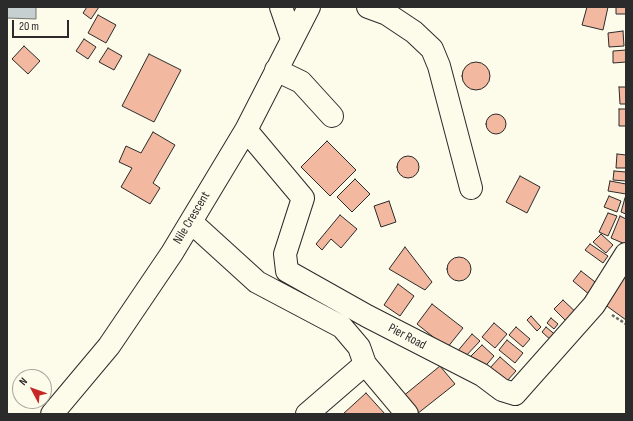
<!DOCTYPE html>
<style>
body{margin:0}
#map{position:relative;width:633px;height:421px;overflow:hidden;background:#fdfbea;font-family:"Sofia Sans Condensed",sans-serif}
canvas{display:block}
.frame{position:absolute;inset:0;border:8px solid #2b2b2b;pointer-events:none}
.north{position:absolute;left:12px;top:369px;width:40px;height:40px;box-sizing:border-box;background:#fdfbea;border:1px solid #a9a89e;border-radius:50%;rotate:311deg;font-size:11px;font-weight:700;line-height:16px;text-align:center;color:#2b2b2b}
.north::after{content:'';display:block;margin:auto;width:14px;height:18px;background:#c62828;clip-path:polygon(50% 0,100% 100%,50% 72%,0 100%)}
.scale{position:absolute;left:12px;top:20px;width:57px;height:18px;box-sizing:border-box;border:2px solid #2b2b2b;border-top:0;padding-left:5px;font-size:12px;line-height:14px;white-space:nowrap;color:#2b2b2b;-webkit-text-stroke:3px #fdfbea;paint-order:stroke}
</style>
<div id="map">
<canvas width="633" height="421"></canvas>
<div class="frame"></div>
<div class="north">N</div>
<div class="scale">20 m</div>
</div>
<script>
const ctx = document.querySelector('canvas').getContext('2d');
ctx.lineJoin = 'round';
function fill(path, color) { ctx.fillStyle = color; ctx.fill(path, 'evenodd'); }
const poly = rows => new Path2D(rows.map(r => 'M' + r).join(''));
function trace(path, color, width, dash) { ctx.strokeStyle = color; ctx.lineWidth = width; ctx.lineCap = dash ? 'butt' : 'round'; ctx.setLineDash(dash || []); ctx.stroke(path); }
function label(font, color, halo, rows, align = 'center') {
  ctx.font = font + ' "Sofia Sans Condensed",sans-serif'; ctx.lineWidth = 3; ctx.setLineDash([]); ctx.textBaseline = 'middle'; ctx.strokeStyle = halo; ctx.fillStyle = color; for (const [text, x, y, turn = 0] of rows) {
    ctx.save(); ctx.translate(x, y); ctx.rotate((+turn || 0) * Math.PI / 180); ctx.textAlign = isNaN(turn) ? turn : align; if (halo) ctx.strokeText(text, 0, 0); ctx.fillText(text, 0, 0); ctx.restore();
  }
}
const water = poly([
 [7,7,36,7,36,19,7,18,7,7]
]);
fill(water, '#c7d0d0');
trace(water, '#74746e', 1);
const building = poly([
 [87,7,99,7,91,19,83,13,87,7],
 [587,7,608,7,603,30,582,25,587,7],
 [616,7,626,7,626,14,616,14,616,7],
 [98,15,116,25,106,43,88,33,98,15],
 [623,31,624,46,609,47,608,33,623,31],
 [84,39,96,47,88,59,76,51,84,39],
 [24,46,40,61,28,74,12,59,24,46],
 [108,48,122,56,114,70,99,62,108,48],
 [626,50,626,62,613,63,613,51,626,50],
 [149,54,181,70,154,122,122,106,149,54],
 '462 76a14 14 0 1 1 28 0a14 14 0 1 1-28 0Z',
 [619,87,626,87,626,104,620,104,619,87],
 [619,109,626,109,626,126,619,126,619,109],
 '486 124a10 10 0 1 1 20 0a10 10 0 1 1-20 0Z',
 [153,132,175,145,153,183,160,188,150,204,121,187,132,168,119,162,126,146,141,153,153,132],
 [327,141,356,170,330,196,301,167,327,141],
 [617,154,626,155,626,168,616,168,617,154],
 '397 167a11 11 0 1 1 22 0a11 11 0 1 1-22 0Z',
 [614,171,626,172,626,181,613,180,614,171],
 [520,176,540,187,527,213,506,202,520,176],
 [355,179,370,194,352,212,337,197,355,179],
 [610,181,626,184,626,194,608,191,610,181],
 [609,196,621,201,617,212,604,207,609,196],
 [625,198,626,199,626,214,621,212,625,198],
 [389,201,396,222,381,227,374,206,389,201],
 [608,213,617,216,608,236,599,232,608,213],
 [340,215,357,229,341,248,331,239,322,250,316,244,340,215],
 [620,216,626,219,626,241,625,244,611,238,620,216],
 [601,234,613,245,606,253,593,242,601,234],
 [590,244,608,256,603,263,585,250,590,244],
 [405,247,432,282,425,290,389,269,405,247],
 '447 269a12 12 0 1 1 24 0a12 12 0 1 1-24 0Z',
 [581,271,599,285,590,295,573,281,581,271],
 [626,274,626,320,604,304,626,274],
 [398,284,414,296,400,316,384,305,398,284],
 [563,300,580,316,570,325,554,309,563,300],
 [432,304,463,328,447,348,417,324,432,304],
 [531,316,541,327,537,331,527,320,531,316],
 [551,318,558,324,554,329,547,323,551,318],
 [494,323,507,334,495,348,482,337,494,323],
 [516,327,530,339,523,347,509,335,516,327],
 [546,327,558,337,553,342,542,332,546,327],
 [472,334,480,341,463,359,456,353,472,334],
 [507,340,523,353,515,363,499,350,507,340],
 [482,345,494,356,482,370,469,358,482,345],
 [500,357,516,371,506,382,490,368,500,357],
 [440,366,455,384,417,414,402,397,440,366],
 [366,393,385,414,343,414,366,393]
]);
fill(building, '#f2b8a0');
trace(building, '#2b2b2b', 1);
const minor = poly([
 [281,7,292,39],
 [368,7,387,14,414,32,432,49,439,66,471,188],
 [276,70,301,82,332,116],
 [246,130,303,198,285,254,287,271,367,316,482,375,502,390,515,394,594,305,626,254],
 [191,222,257,282,342,327,359,347,365,364,407,414],
 [52,414,109,346,172,253,246,130,309,7],
 [307,414,365,364]
]);
trace(minor, '#2b2b2b', 24);
trace(poly([
 [612,315,626,324]
]), '#6a6964', 2.5, [3, 2]);
trace(minor, '#fdfbea', 22);
label('13px', '#2b2b2b', '#fdfbea', [
 ["Nile Crescent",192,218,-59],
 ["Pier Road",407,337,28]
]);
</script>
